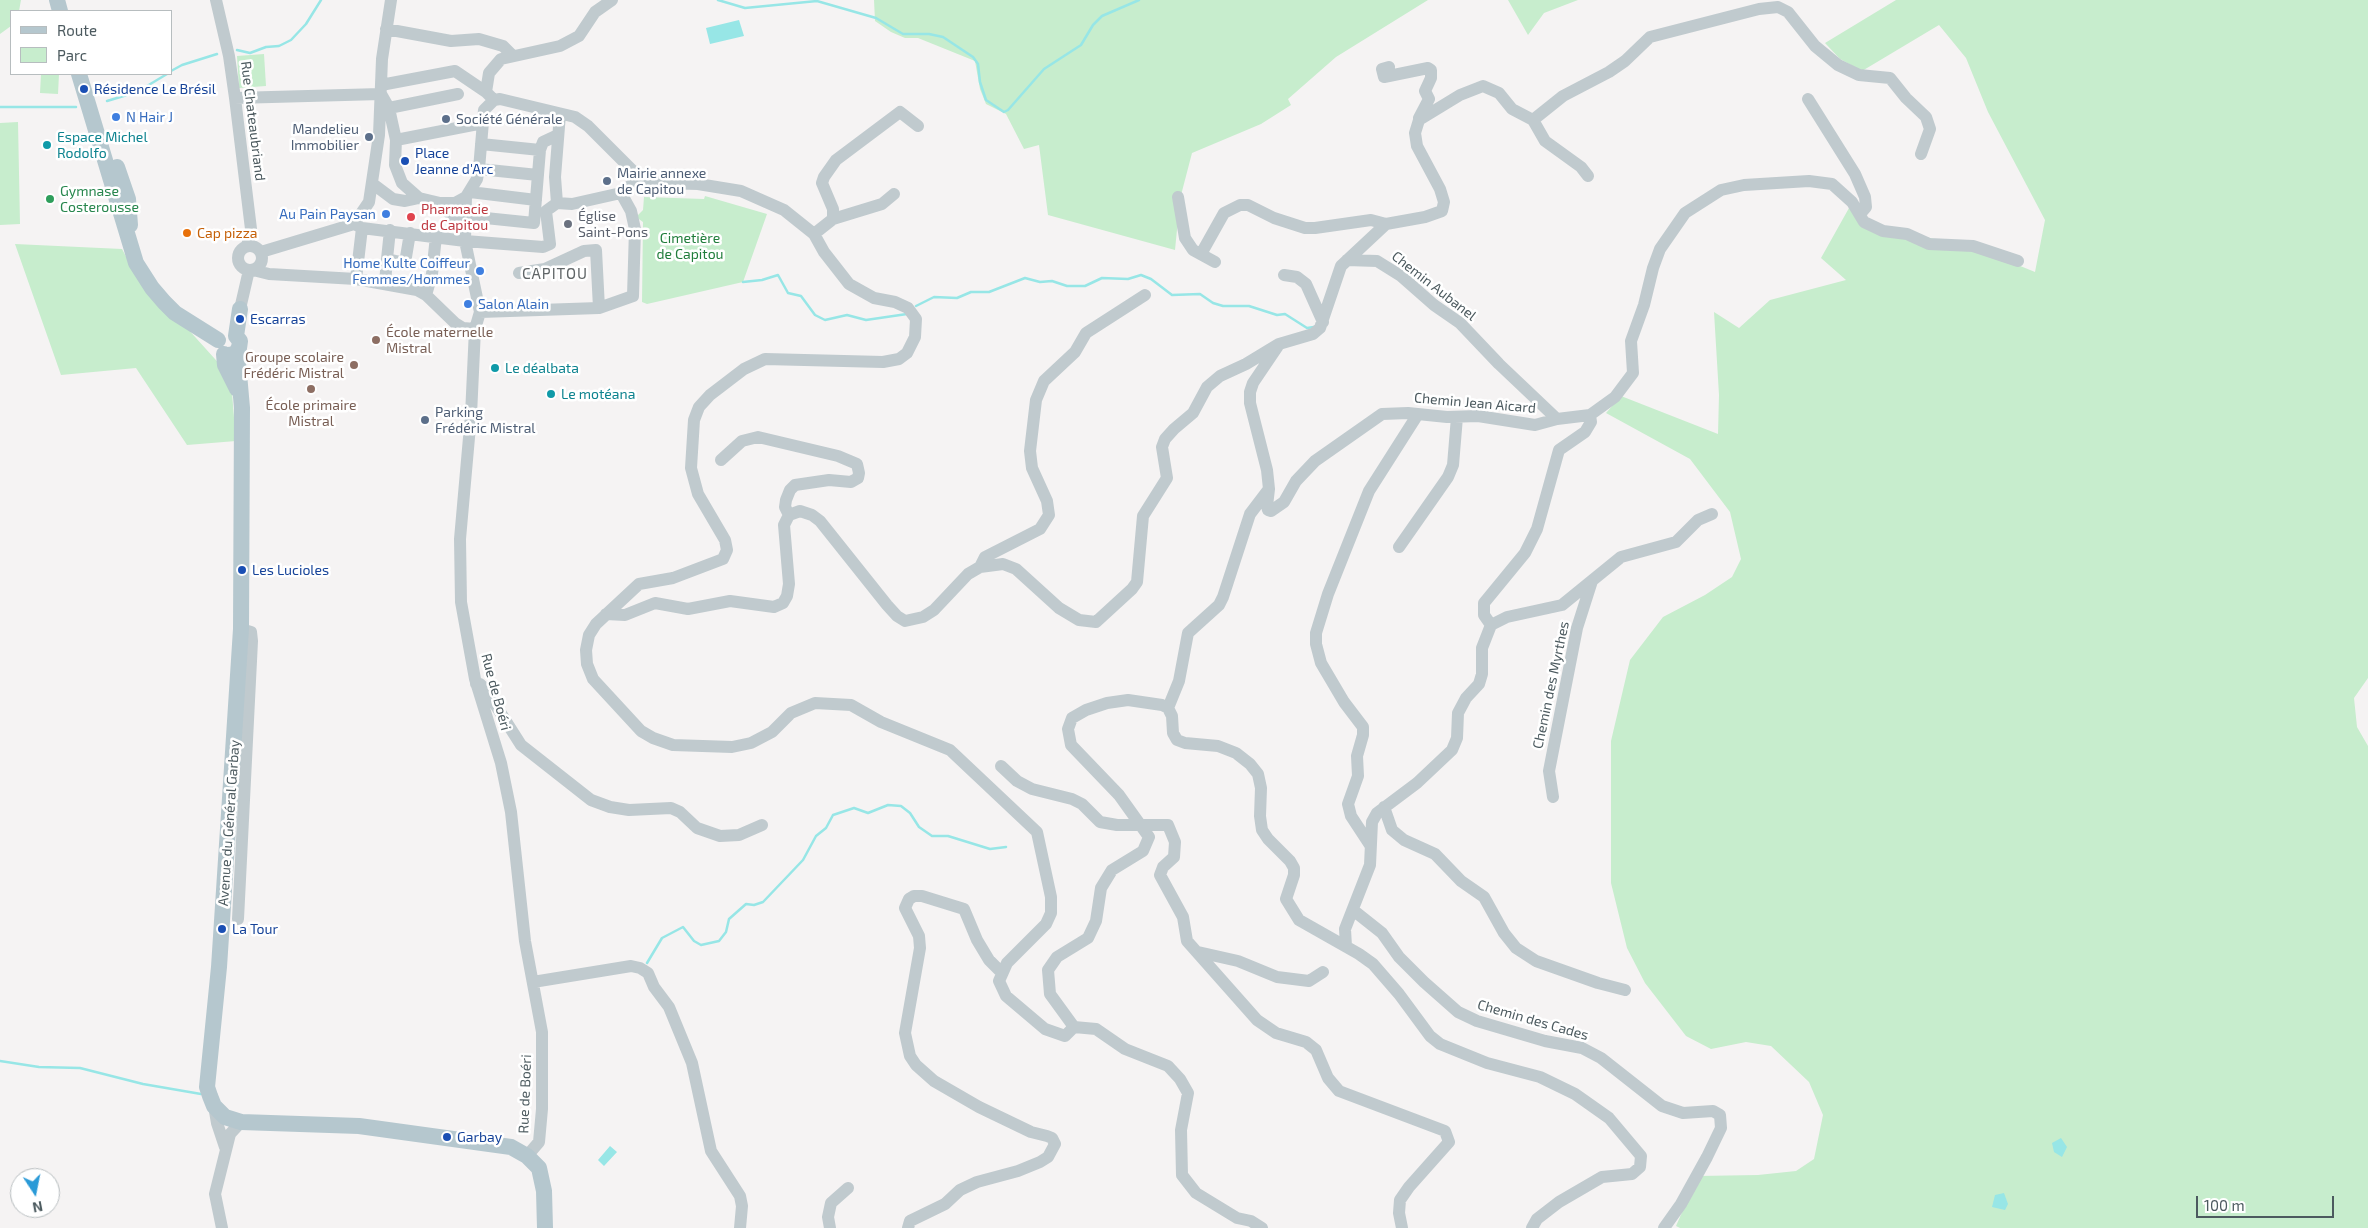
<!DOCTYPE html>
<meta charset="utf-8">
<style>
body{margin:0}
#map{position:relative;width:2368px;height:1228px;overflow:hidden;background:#f5f3f3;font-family:"Exo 2",sans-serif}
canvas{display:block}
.legend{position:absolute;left:10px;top:10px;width:162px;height:65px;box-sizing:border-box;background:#fff;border:1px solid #b7bdbf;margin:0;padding:6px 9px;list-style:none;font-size:15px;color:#4c5a5f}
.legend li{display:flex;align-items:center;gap:10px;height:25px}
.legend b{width:25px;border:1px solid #b7bdbf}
.north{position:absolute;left:10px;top:1168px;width:50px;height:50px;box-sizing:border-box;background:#fff;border:1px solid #b7bdbf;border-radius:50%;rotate:169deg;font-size:14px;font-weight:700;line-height:20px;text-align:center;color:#4c5a5f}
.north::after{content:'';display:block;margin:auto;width:18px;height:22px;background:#2a9ad7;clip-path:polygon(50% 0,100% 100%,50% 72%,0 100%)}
.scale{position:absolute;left:2196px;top:1196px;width:138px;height:22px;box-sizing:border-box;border:2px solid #4c5a5f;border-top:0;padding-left:6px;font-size:15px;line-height:18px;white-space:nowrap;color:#4c5a5f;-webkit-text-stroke:4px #fff;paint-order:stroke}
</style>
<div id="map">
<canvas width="2368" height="1228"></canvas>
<ul class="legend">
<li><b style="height:6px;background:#b5c7ce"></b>Route</li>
<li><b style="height:14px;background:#c7edcd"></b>Parc</li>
</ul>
<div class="north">N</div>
<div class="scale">100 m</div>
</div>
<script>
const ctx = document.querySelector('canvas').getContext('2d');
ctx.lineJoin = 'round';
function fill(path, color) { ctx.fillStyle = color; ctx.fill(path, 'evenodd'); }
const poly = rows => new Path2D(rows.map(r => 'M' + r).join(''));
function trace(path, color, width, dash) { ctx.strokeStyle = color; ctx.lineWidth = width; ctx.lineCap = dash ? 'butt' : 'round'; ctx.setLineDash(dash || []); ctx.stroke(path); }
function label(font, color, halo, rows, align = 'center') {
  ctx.font = font + ' "Exo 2",sans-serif'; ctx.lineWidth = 5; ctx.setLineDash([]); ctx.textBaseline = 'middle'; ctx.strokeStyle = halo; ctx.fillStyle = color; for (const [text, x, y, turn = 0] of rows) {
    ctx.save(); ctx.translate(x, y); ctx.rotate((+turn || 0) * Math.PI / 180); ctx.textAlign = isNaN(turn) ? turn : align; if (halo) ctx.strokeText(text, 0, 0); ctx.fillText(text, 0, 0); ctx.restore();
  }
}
fill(poly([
 [0,0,21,0,19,11,11,11,11,26,0,34],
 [874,0,1428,0,1336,57,1288,99,1291,105,1261,124,1192,153,1180,199,1175,250,1048,215,1039,145,1024,149,1006,114,986,104,980,89,975,61,918,38,905,38,891,32,875,21],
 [1508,0,1578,0,1544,13,1528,35],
 [1896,0,2368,0,2368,678,2354,698,2357,727,2368,746,2368,1228,1680,1228,1676,1226,1698,1176,1758,1175,1796,1171,1814,1159,1823,1115,1809,1082,1771,1046,1746,1042,1711,1049,1686,1036,1645,983,1627,948,1611,883,1611,741,1630,660,1663,617,1705,595,1732,577,1741,559,1730,512,1690,459,1606,413,1621,396,1718,434,1719,395,1714,312,1739,328,1770,300,1846,280,1821,258,1849,208,1861,223,1976,248,2035,272,2045,220,1988,112,1966,58,1939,25,1862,71,1840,59,1825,43],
 [264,54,266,86,239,88,237,56],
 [41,74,59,74,58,94,40,93],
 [18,122,20,224,0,225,0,123],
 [705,196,767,214,743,282,647,304,642,302,643,222,636,217,643,210,644,197,704,199],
 [15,244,122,249,131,266,224,369,232,393,236,441,187,445,136,368,61,375]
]), '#c7edcd');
fill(poly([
 [739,20,744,36,710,44,706,28],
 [2061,1138,2067,1147,2062,1157,2054,1152,2052,1143],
 [610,1146,617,1152,604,1166,598,1160],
 [2004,1193,2008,1204,2005,1210,1992,1207,1995,1195]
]), '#97e6e6');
trace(poly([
 [718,0,745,8,817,1,876,18,903,34,929,34,943,37,973,57,978,64,980,82,986,100,1004,112,1008,110,1044,69,1081,45,1093,25,1102,16,1139,0],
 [237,50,250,53,266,47,279,46,291,40,306,24,321,0],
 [171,71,182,65,217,54],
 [107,101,137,92,167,74],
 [0,107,76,107],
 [743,282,762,280,778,275,788,293,801,296,815,315,825,320,847,315,866,320,907,314],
 [916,306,934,297,957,298,971,292,989,292,1025,278,1040,282,1052,281,1067,286,1085,286,1102,278,1128,279,1141,275,1151,279,1172,295,1200,294,1213,303,1223,306,1249,306,1277,315,1285,314,1307,328,1314,327],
 [647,963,662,938,683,927,694,941,701,945,719,941,726,932,729,919,746,904,754,905,763,902,803,860,816,836,826,828,833,815,854,808,868,813,888,805,901,806,910,813,919,827,932,836,948,836,990,849,1006,847],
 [0,1061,39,1067,80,1068,143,1084,201,1094]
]), '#97e6e6', 2.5);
trace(poly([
 [216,0,229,56,235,98,251,229,247,246],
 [386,29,451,41,479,39,503,46,512,55],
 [1389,67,1382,69,1384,77,1428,68,1431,70,1431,78,1425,91,1429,99,1419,118],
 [381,85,455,71,486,92],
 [381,94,389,108,392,122,396,140,395,165,402,183,419,198,440,203,455,203,466,197,477,179,479,169,484,110,494,100,500,99,575,117,588,126,640,178,661,183,698,184,741,191,784,210,814,234,824,252,849,284,874,298,895,302,908,308,916,319,915,337,907,353,899,359,883,362,765,359,744,369,710,395,699,407,694,420,691,468,698,494,725,540,727,550,723,559,673,578,639,584,596,624,589,635,586,650,587,664,593,679,641,731,653,738,673,745,732,747,751,743,772,732,791,713,815,703,851,705,881,722,950,750,1037,832,1051,897,1051,913,1046,924,1007,963,999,981,1006,996,1045,1029,1065,1036,1074,1027,1050,994,1048,970,1057,957,1088,938,1096,921,1101,888,1112,870,1143,851,1149,837,1119,795,1071,745,1068,729,1072,718,1086,710,1107,703,1128,700,1162,705,1168,708,1172,716,1173,733,1177,740,1185,743,1218,746,1236,753,1250,764,1258,774,1261,788,1260,816,1262,830,1268,839,1290,861,1294,868,1294,875,1286,899,1299,920,1359,954,1373,964,1399,994,1430,1036,1440,1044,1487,1063,1540,1077,1575,1094,1609,1118,1641,1156,1640,1167,1632,1174,1602,1177,1559,1202,1537,1219,1532,1228],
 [235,98,381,94],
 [1808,99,1855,174,1865,197,1866,207,1860,214],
 [494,100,486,92,489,73,501,59,560,46,579,36,595,12,612,0],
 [389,108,458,94],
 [1533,120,1563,96,1609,72,1625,61,1650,37,1759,9,1778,7,1788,12,1815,46,1838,65,1859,75,1890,78,1906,98,1926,117,1930,129,1921,154],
 [1533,120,1545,141,1581,167,1588,176],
 [396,140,483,123],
 [481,144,540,150],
 [479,169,538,175],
 [373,184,393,199,405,201,419,198],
 [470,192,536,200],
 [466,197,465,241,480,312,475,329,471,415,460,539,461,602,475,679,501,763,511,812,525,941,542,1032,542,1109,539,1142,527,1156],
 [1178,197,1185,238,1193,250,1215,262],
 [440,203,465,231],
 [557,203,555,177,560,114],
 [466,216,534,223,540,150,543,142,558,135],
 [833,219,882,204,894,194],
 [354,224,362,228,465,241,543,247,550,244,546,211,557,203,572,204,621,193,640,178],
 [390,230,387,259,405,263,410,233],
 [814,234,833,219,833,209,822,183,824,177,836,160,900,112,918,126],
 '238 258a12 12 0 1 1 24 0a12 12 0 1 1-24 0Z',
 [261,252,354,224,369,202,379,135,382,59,391,0],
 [1201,254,1224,213,1240,205,1248,205,1274,218,1305,228,1315,228,1371,220,1386,224],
 [1347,260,1377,261,1401,276,1434,305,1460,323,1499,364,1557,419],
 [253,270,269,274,356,279,417,290,426,295,455,323,463,328,475,329],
 [519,273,545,269,584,251,596,250,599,308],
 [1284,275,1297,277,1306,284,1323,322],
 [356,279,362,228],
 [385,283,387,259],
 [426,295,432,274,436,236],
 [240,309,249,270],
 [480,312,599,308,633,296,635,229,631,211,621,193],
 [721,460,742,441,758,437,838,456,857,464,859,473,858,478,851,482,829,480,795,485,790,490,786,500,785,507,789,515],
 [1269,489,1267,506,1268,510,1271,511,1284,502,1296,481,1315,461,1382,414,1408,413,1447,417,1478,416,1535,425,1557,419,1590,415],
 [1399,547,1448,477,1453,465,1457,417],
 [980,567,985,557,1040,529,1049,515,1047,501,1032,468,1030,451,1036,400,1044,381,1075,352,1086,333,1145,295],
 [606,614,625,615,655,603,688,609,730,601,774,607,783,603,787,596,789,584,784,525,789,515,800,511,812,515,820,521,887,605,897,616,905,621,923,617,934,610,968,574,980,567,1003,564,1016,569,1059,608,1079,620,1096,622,1132,589,1137,582,1143,516,1167,478,1162,447,1165,439,1174,429,1193,413,1207,387,1220,376,1246,364,1279,344,1313,334,1320,328,1341,266,1386,224,1425,217,1442,211,1444,202,1440,189,1417,146,1415,133,1419,120,1460,95,1483,86,1499,93,1512,109,1533,120],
 [1491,625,1484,615,1484,603,1525,553,1537,529,1559,450,1585,432,1591,422,1590,415,1615,397,1633,373,1631,341,1644,305,1653,268,1660,249,1685,213,1721,190,1744,185,1809,181,1832,184,1852,202,1864,222,1883,231,1907,234,1929,244,1973,246,2018,261],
 [476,684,480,684,486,690,521,745,591,800,610,807,629,810,671,808,680,812,697,828,720,836,739,835,762,825],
 [1168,708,1179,681,1188,633,1219,605,1223,597,1250,514,1269,489,1267,470,1250,403,1250,392,1253,383,1278,346],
 [1001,766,1017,781,1032,789,1072,799,1082,804,1100,822,1117,825,1168,825,1175,842,1174,857,1163,867,1160,875,1183,917,1187,941,1257,1020,1276,1033,1306,1042,1316,1050,1328,1078,1339,1091,1445,1131,1449,1142,1409,1187,1400,1200,1399,1213,1402,1228],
 [1553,797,1549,771,1577,628,1592,581],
 [1384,807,1392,830,1404,840,1435,854,1461,881,1484,897,1504,933,1516,948,1536,961,1598,983,1625,990],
 [1370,845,1351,816,1348,804,1358,776,1357,756,1363,735,1363,727,1344,702,1321,663,1316,644,1316,633,1328,594,1369,491,1418,414],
 [1353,910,1382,933,1399,957,1424,982,1458,1012,1477,1021,1545,1041,1582,1048,1601,1058,1662,1106,1683,1113,1713,1111,1720,1115,1721,1128,1707,1157,1681,1204,1664,1228],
 [238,919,252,641,251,632,241,629],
 [1346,946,1345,929,1370,865,1372,822,1377,813,1417,783,1452,750,1457,738,1458,713,1466,698,1479,684,1482,674,1482,648,1491,625,1507,617,1562,605,1621,557,1676,542,1698,520,1712,514],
 [1198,952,1238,961,1277,977,1309,981,1323,972],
 [533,982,631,966,640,968,648,973,654,987,669,1007,692,1063,711,1151,740,1196,742,1206,740,1228],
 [1074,1027,1096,1029,1125,1049,1168,1066,1180,1079,1188,1093,1181,1130,1182,1175,1196,1193,1237,1218,1251,1221,1262,1228],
 [214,1106,217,1123,225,1147],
 [222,1228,215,1194,230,1134,241,1122],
 [830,1228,828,1217,831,1203,848,1188],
 [908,1228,910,1221,945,1204,960,1190,977,1182,1018,1171,1040,1162,1048,1157,1055,1144,1052,1138,1047,1136,1031,1132,979,1107,934,1081,916,1065,910,1056,905,1033,920,948,919,936,905,908,909,899,914,896,922,896,964,909,977,940,989,960,1001,972]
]), '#c0cace', 12);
trace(poly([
 [57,0,60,11],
 [79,74,136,263,152,288,164,302,175,313,218,340],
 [117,167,128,199,130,225],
 [236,336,240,309],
 [237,351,242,408,241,629,219,967,207,1087,210,1096,214,1106,225,1117,241,1122,359,1126,511,1147,527,1156,539,1168,544,1191,545,1228],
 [224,354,225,365,237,389],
 [229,355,235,354,239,348,240,341,236,336]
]), '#b5c7ce', 16);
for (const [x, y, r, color] of [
 [84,89,5,"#1a4fb4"],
 [116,117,5,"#3f7fe0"],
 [446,119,5,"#5c6f8a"],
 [369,137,5,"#5c6f8a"],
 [47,145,5,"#0f9aa8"],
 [405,161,5,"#1a4fb4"],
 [607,181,5,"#5c6f8a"],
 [50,199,5,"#2e9e5b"],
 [386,214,5,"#3f7fe0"],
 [411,217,5,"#e0444e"],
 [568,224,5,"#6b7280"],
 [187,233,5,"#e8710a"],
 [480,271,5,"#3f7fe0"],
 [468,304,5,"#3f7fe0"],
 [240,319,5,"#1a4fb4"],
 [376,340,5,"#8d6e63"],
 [354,365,5,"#8d6e63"],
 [495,368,5,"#0f9aa8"],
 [311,389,5,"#8d6e63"],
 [551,394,5,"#0f9aa8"],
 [425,420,5,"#5c6f8a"],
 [242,570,5,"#1a4fb4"],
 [222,929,5,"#1a4fb4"],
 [447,1137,5,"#1a4fb4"]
]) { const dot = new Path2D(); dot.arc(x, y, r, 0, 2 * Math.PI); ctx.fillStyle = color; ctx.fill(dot); trace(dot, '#fff', 2); }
label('14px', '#164399', '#fff', [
 ["Résidence Le Brésil",94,89],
 ["Place",415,153],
 ["Jeanne d'Arc",415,169],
 ["Escarras",250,319],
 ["Les Lucioles",252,570],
 ["La Tour",232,929],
 ["Garbay",457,1137]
], 'left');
label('14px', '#366cbe', '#fff', [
 ["N Hair J",126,117],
 ["Au Pain Paysan",376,214,"right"],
 ["Home Kulte Coiffeur",470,263,"right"],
 ["Femmes/Hommes",470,279,"right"],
 ["Salon Alain",478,304]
], 'left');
label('14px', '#4e5e75', '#fff', [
 ["Société Générale",456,119],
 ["Mandelieu",359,129,"right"],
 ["Immobilier",359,145,"right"],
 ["Mairie annexe",617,173],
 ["de Capitou",617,189],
 ["Parking",435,412],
 ["Frédéric Mistral",435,428]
], 'left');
label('14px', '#4c5a5f', '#fff', [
 ["Rue Chateaubriand",253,121,83],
 ["Chemin Aubanel",1434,286,38],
 ["Chemin Jean Aicard",1475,403,5],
 ["Chemin des Myrthes",1551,685,-78],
 ["Rue de Boéri",496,692,75],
 ["Avenue du Général Garbay",229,823,-86],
 ["Chemin des Cades",1533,1020,16],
 ["Rue de Boéri",525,1094,-88]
]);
label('14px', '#0d838f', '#fff', [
 ["Espace Michel",57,137],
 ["Rodolfo",57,153],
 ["Le déalbata",505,368],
 ["Le motéana",561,394]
], 'left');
label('14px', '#27864d', '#fff', [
 ["Gymnase",60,191],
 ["Costerousse",60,207]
], 'left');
label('14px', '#be3a42', '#fff', [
 ["Pharmacie",421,209],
 ["de Capitou",421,225]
], 'left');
label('14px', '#5b616d', '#fff', [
 ["Église",578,216],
 ["Saint-Pons",578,232]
], 'left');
label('14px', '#c56008', '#fff', [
 ["Cap pizza",197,233]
], 'left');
label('14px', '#207d3b', '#fff', [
 ["Cimetière",690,238],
 ["de Capitou",690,254]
]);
label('14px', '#785e54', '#fff', [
 ["École maternelle",386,332],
 ["Mistral",386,348],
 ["Groupe scolaire",344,357,"right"],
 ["Frédéric Mistral",344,373,"right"],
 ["École primaire",311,405,"center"],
 ["Mistral",311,421,"center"]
], 'left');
ctx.letterSpacing = '1px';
label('15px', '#606567', '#fff', [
 ["CAPITOU",555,274]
]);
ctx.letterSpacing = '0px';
</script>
